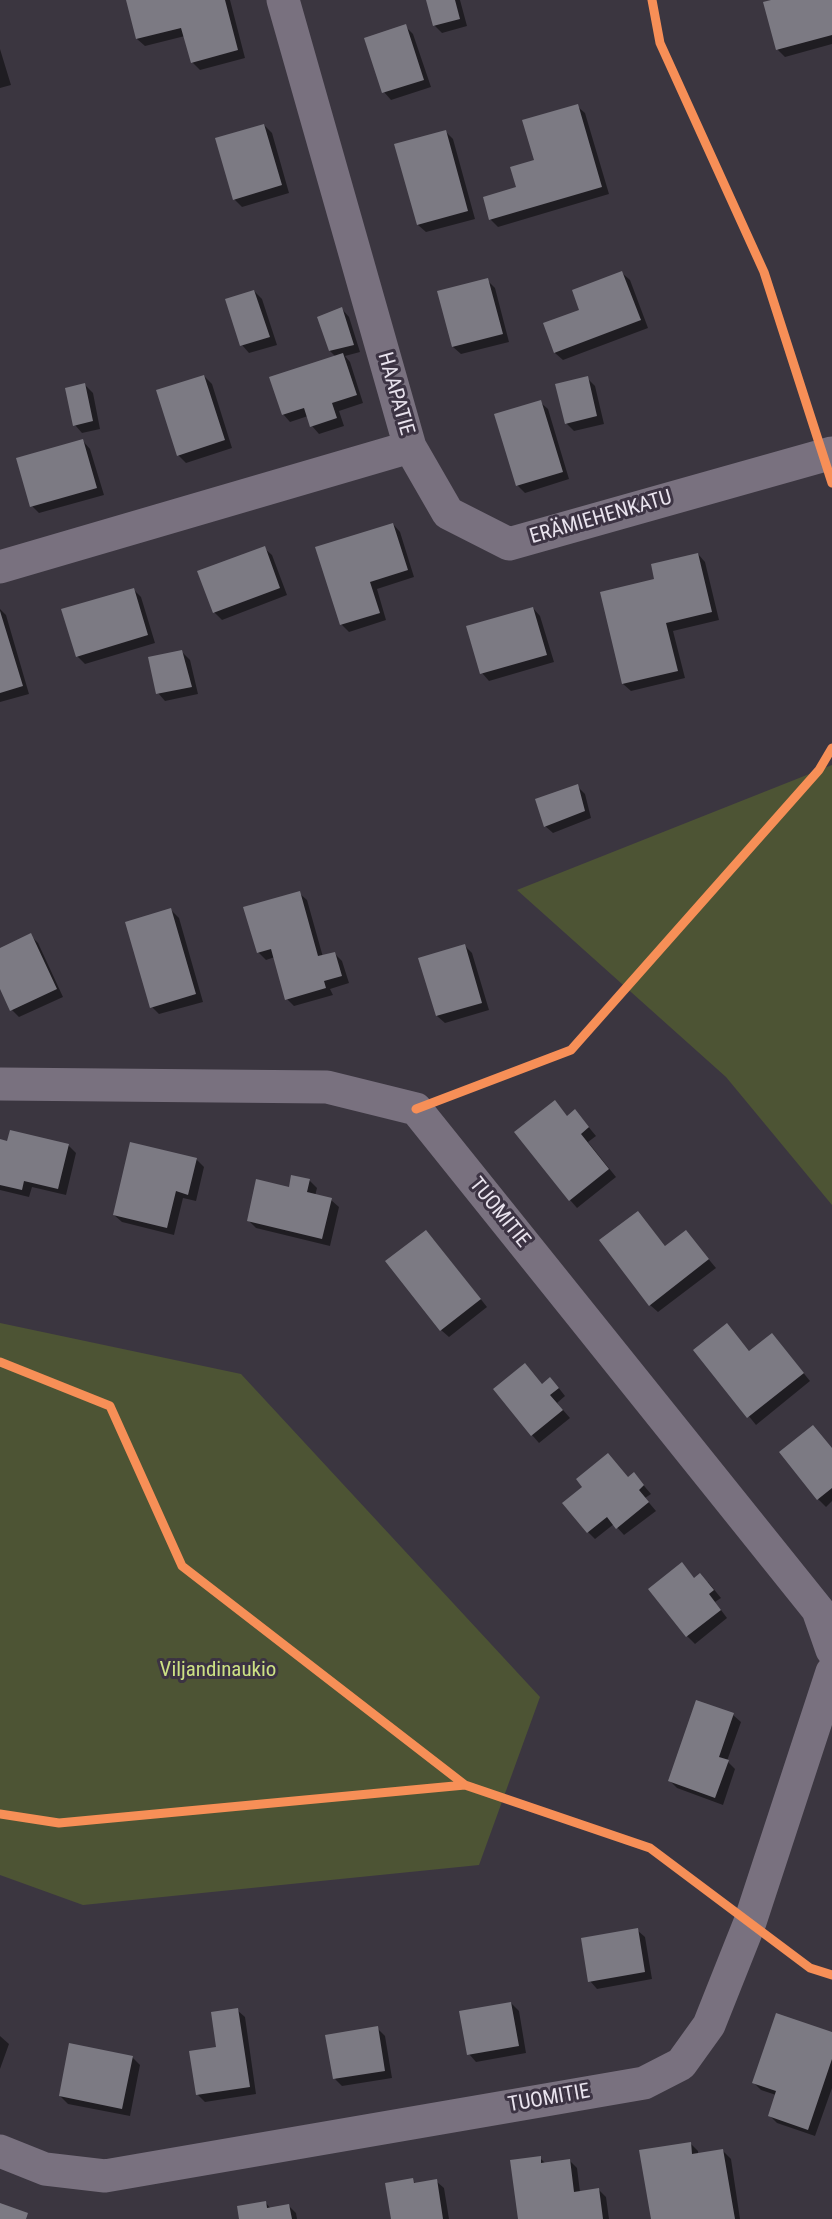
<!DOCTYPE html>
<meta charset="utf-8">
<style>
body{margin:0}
canvas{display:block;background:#3b3640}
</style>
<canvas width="832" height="2219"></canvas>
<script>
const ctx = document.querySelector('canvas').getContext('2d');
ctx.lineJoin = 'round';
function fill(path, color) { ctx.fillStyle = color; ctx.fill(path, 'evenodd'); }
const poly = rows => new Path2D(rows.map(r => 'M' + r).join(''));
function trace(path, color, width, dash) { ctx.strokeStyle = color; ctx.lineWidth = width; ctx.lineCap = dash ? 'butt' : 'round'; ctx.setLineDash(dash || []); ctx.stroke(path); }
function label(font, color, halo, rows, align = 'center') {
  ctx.font = font + ' "Roboto Condensed",sans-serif'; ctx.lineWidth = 6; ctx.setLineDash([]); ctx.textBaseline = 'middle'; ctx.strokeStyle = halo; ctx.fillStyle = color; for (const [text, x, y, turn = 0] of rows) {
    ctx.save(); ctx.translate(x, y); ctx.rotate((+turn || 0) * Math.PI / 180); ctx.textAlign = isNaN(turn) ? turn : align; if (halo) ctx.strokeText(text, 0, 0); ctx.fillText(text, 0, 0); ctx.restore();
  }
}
fill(poly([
 [832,765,832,1205,726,1077,517,890],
 [0,1323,241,1374,540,1697,479,1865,83,1905,0,1875]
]), '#4d5434');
fill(poly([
 [127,0,230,0,245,58,200,70,192,62,185,36,145,46,137,39],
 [427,0,460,0,467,26,442,33,434,25],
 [776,0,832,0,832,44,785,57,778,50,765,3],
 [405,26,413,34,431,87,391,100,384,92],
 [0,49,11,85,0,88],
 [577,106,585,113,609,194,498,227,490,219,518,188],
 [264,125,272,133,289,193,242,207,234,199],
 [445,131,453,139,475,219,426,232,418,225],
 [622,273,630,280,648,328,563,360,555,353,545,324,581,311],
 [487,280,495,288,509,342,461,354,453,347],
 [254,291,262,299,277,345,249,353,242,345],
 [342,309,349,317,360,352,345,356,350,362,363,403,339,411,344,426,319,434,312,426,308,416,290,422,283,414,336,357,330,351],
 [204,376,212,384,232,448,186,463,178,455],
 [587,378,595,386,604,424,574,431,566,423],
 [85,385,93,393,100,429,82,433,75,425],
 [540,402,548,409,569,479,525,493,517,485],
 [83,441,90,449,104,495,39,513,32,506],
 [393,524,400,532,414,577,377,589,386,620,349,632,341,624],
 [264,548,272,555,287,595,222,620,214,612],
 [698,554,705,562,719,620,673,631,685,678,631,691,623,684,655,580],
 [133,589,141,597,155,643,85,664,77,656],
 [533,608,540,616,554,662,489,681,482,673],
 [0,609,6,615,29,694,0,702],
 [182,652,190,660,198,694,165,701,158,693],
 [577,786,585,794,591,818,553,833,545,826],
 [299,893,307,900,323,957,334,953,342,961,349,983,330,989,333,995,294,1006,287,999,275,957,266,960,258,952],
 [171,910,179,918,203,1002,159,1014,152,1007],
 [30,935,38,943,63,997,19,1017,12,1010,0,985,0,950],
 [464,945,472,953,489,1010,445,1023,437,1016],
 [568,1117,582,1119,596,1136,588,1142,616,1177,577,1208,570,1200],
 [0,1141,68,1145,76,1153,66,1195,32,1187,29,1197,0,1190],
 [196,1159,204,1167,196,1201,183,1198,174,1235,122,1222,114,1215],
 [309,1180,317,1188,315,1196,331,1200,339,1207,330,1246,256,1228,248,1220,290,1189],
 [638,1213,666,1247,686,1232,716,1268,658,1312,650,1305],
 [433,1239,487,1307,449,1337,441,1330],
 [727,1325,750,1352,779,1343,810,1381,756,1425,695,1350],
 [543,1385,558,1387,565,1396,557,1403,570,1418,539,1443,532,1435],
 [832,1448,832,1501,826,1507,818,1499],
 [634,1474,651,1494,645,1498,656,1511,624,1535,614,1524,595,1539,588,1532,585,1487,629,1479],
 [695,1579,708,1582,721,1598,715,1602,727,1618,695,1644,687,1636],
 [697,1702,733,1715,741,1722,727,1761,735,1769,723,1805,677,1788,669,1780],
 [637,1930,645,1937,652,1979,597,1989,590,1981],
 [511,2003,519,2011,526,2053,476,2062,469,2054],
 [237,2010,245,2017,256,2094,205,2102,198,2095],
 [377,2028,385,2036,392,2078,342,2086,335,2079],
 [832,2034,832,2088,815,2136,777,2123,769,2115,776,2095,761,2090,753,2082],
 [0,2036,9,2044,0,2069],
 [132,2057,140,2065,130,2116,68,2104,60,2096],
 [690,2143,698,2151,698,2155,723,2151,731,2159,740,2219,652,2219],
 [540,2158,546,2164,569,2160,577,2168,580,2192,599,2190,606,2197,609,2219,519,2219],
 [412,2180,416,2184,436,2181,444,2188,449,2219,392,2219],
 [266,2203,271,2209,289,2206,296,2213,297,2219,240,2219]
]), '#0007');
fill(poly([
 [126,0,225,0,238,50,191,63,181,28,136,39],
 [426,0,455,0,460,19,433,26],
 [771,0,832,0,832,35,776,50,763,2],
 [406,24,424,80,382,93,364,38],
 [578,104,602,187,489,220,483,197,516,187,510,167,534,160,522,120],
 [264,124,282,185,233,200,215,138],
 [446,130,468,211,417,225,394,144],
 [622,271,641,320,554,353,543,323,579,310,572,290],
 [488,278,503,334,452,347,437,291],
 [254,290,270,337,240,346,225,299],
 [342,307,354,345,329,351,317,317],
 [343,353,357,395,332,403,337,418,310,427,304,408,282,415,269,377],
 [204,375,225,440,177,456,156,390],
 [588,376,597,416,565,424,555,384],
 [85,383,93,421,73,426,65,388],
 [541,400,563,472,516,486,494,414],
 [83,439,97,488,30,507,16,458],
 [393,523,408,570,370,582,380,613,340,625,315,547],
 [265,546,280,588,213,613,197,571],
 [698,553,712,612,666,623,678,671,622,684,600,592,654,579,651,564],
 [134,588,148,635,76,657,61,609],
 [533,607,547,655,480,674,466,626],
 [0,611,23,686,0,693],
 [182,650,192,687,156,694,148,657],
 [578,784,585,811,544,827,535,799],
 [300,891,318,956,335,952,342,976,324,981,326,988,285,1000,271,949,257,953,243,907],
 [171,908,196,994,150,1008,125,922],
 [31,933,57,989,10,1011,0,989,0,948],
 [465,944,482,1003,436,1016,418,958],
 [555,1100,567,1116,575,1109,589,1127,581,1134,609,1169,569,1201,514,1132],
 [10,1130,69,1144,58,1189,24,1181,22,1190,0,1185,0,1139,7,1141],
 [130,1142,197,1158,188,1195,176,1191,167,1228,113,1215],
 [291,1175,310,1179,307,1192,332,1198,322,1239,247,1221,256,1179,289,1187],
 [638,1211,665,1246,686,1230,709,1259,649,1306,599,1240],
 [426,1230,481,1299,440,1331,385,1261],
 [727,1323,749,1351,772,1333,804,1373,747,1418,693,1350],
 [525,1363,542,1384,550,1377,559,1388,550,1395,563,1410,531,1436,493,1389],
 [813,1425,832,1448,832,1488,817,1500,779,1452],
 [608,1453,628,1477,634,1472,644,1485,639,1490,649,1502,616,1529,607,1517,587,1533,562,1503,582,1487,576,1479],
 [682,1562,694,1578,700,1573,714,1590,709,1594,721,1610,686,1637,648,1589],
 [696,1700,734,1713,719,1757,729,1760,715,1798,668,1781],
 [638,1928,645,1972,588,1982,581,1938],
 [511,2002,519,2046,467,2055,459,2011],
 [238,2008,250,2087,196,2095,189,2051,216,2047,211,2012],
 [776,2013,832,2032,832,2059,808,2130,768,2116,776,2091,752,2083],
 [378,2026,385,2071,333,2079,325,2035],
 [69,2043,133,2056,122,2109,59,2096],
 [691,2142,692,2154,723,2149,735,2219,651,2219,639,2150],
 [541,2156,541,2163,570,2159,574,2192,599,2188,603,2219,518,2219,510,2160],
 [413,2178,414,2183,437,2179,443,2219,391,2219,385,2183],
 [266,2201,267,2208,289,2204,292,2219,239,2219,237,2206],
 [0,2203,28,2213,26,2219,0,2219]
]), '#7c7a83');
trace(poly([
 [410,447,448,513,509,544,832,453],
 [0,567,410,447,283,0],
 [0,1084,327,1087,416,1109,818,1610,832,1650],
 [0,2151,45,2169,105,2176,644,2083,681,2064,709,2025,750,1922,832,1672]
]), '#79717f', 33);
trace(poly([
 [652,0,660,43,764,272,832,483],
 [416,1109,571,1050,819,770,832,748],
 [0,1362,110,1406,182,1566,465,1785,59,1823,0,1814],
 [465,1785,650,1848,810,1968,832,1975]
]), '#f78f57', 9);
label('21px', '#e9e3ee', '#3c3343', [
 ["HAAPATIE",395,394,74],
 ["ERÄMIEHENKATU",601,518,-16],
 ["TUOMITIE",499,1213,51],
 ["TUOMITIE",549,2099,-10]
]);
label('21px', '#cce184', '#3c3343', [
 ["Viljandinaukio",218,1671]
]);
</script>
